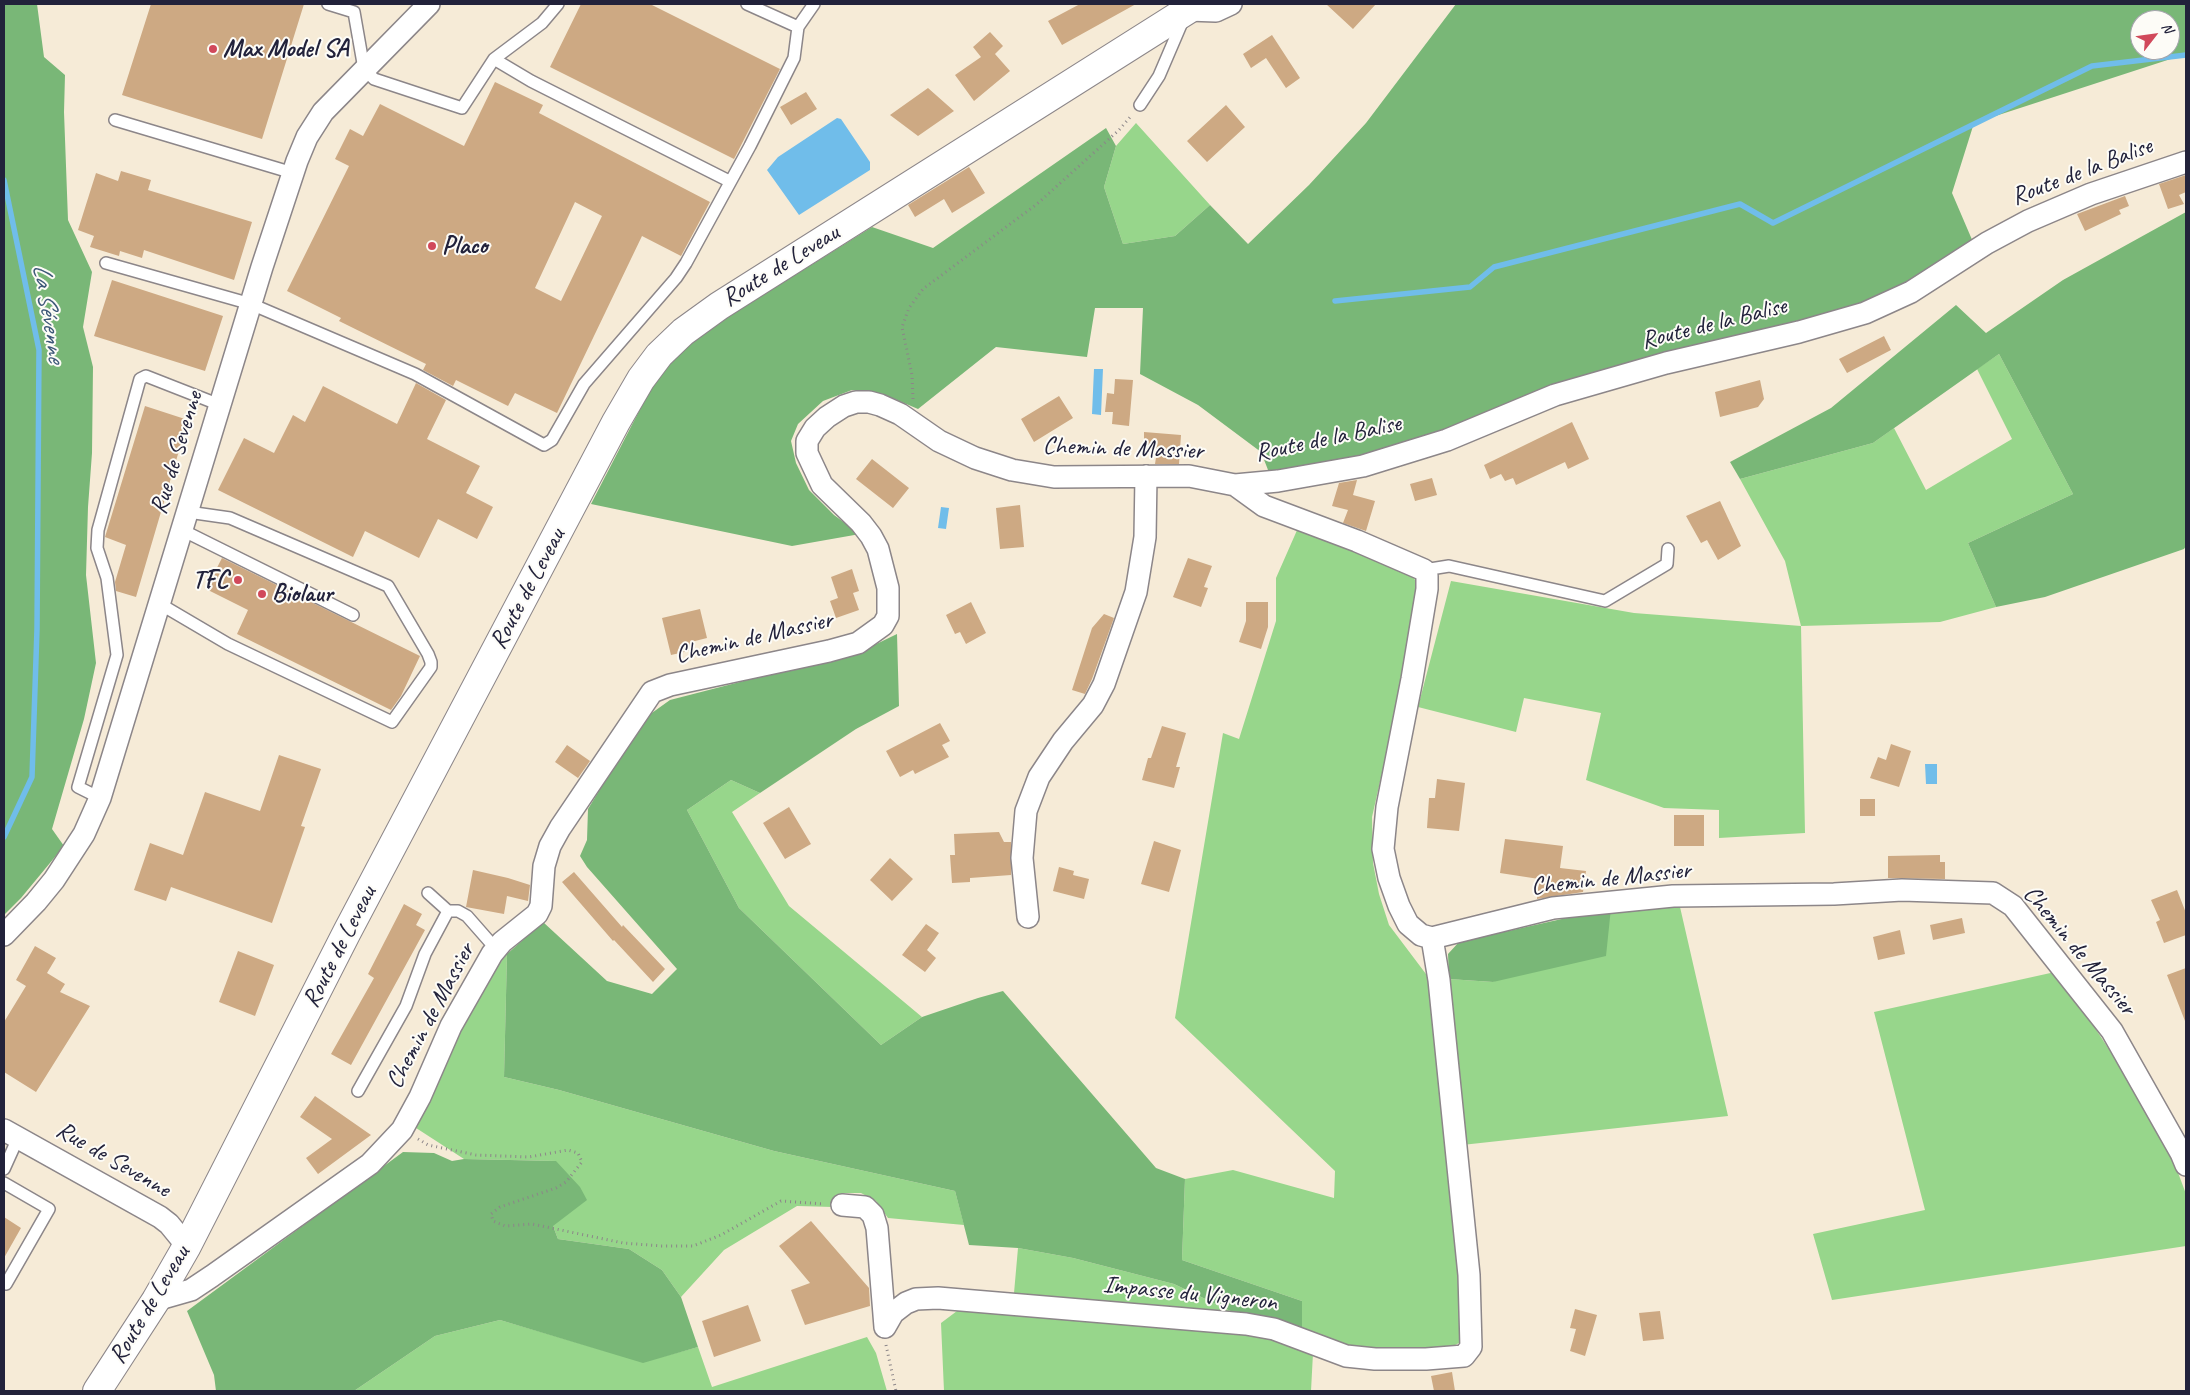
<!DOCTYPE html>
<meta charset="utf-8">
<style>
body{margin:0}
#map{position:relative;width:2190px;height:1395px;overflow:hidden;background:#f6ebd7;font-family:Caveat,sans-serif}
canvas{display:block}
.frame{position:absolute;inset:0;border:5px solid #22223b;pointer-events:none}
.north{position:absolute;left:2130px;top:10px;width:50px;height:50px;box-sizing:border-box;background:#fdfcf7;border:1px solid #a5a5ac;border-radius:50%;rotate:60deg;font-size:14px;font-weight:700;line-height:20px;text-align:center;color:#22223b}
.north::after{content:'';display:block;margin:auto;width:18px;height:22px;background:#d1495b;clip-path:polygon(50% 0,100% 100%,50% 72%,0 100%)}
</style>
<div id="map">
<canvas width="2190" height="1395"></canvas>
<div class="frame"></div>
<div class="north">N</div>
</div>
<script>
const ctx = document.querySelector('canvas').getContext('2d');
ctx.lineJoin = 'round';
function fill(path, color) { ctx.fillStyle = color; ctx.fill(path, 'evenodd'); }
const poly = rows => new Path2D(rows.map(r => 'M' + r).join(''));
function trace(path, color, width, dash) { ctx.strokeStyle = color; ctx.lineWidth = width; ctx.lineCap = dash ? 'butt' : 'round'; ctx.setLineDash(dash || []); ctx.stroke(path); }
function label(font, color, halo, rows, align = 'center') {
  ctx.font = font + ' Caveat,sans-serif'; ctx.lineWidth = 4; ctx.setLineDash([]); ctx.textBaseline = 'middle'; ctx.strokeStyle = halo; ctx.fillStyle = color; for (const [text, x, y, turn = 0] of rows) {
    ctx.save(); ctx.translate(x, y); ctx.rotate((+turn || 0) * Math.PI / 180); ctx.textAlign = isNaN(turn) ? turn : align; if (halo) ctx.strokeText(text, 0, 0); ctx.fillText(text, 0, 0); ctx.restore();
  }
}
fill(poly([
 [1136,123,1210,205,1175,236,1123,244,1104,187,1116,146],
 [1999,354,2073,494,1968,543,1996,607,1940,622,1801,626,1805,833,1719,838,1719,810,1664,808,1586,780,1601,713,1524,698,1516,732,1418,707,1451,581,1634,613,1801,626,1785,561,1740,479,1873,443,1894,428,1926,490,2012,439,1977,369],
 [1298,528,1410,573,1418,584,1422,597,1372,817,1373,863,1379,894,1389,925,1429,978,1463,1288,1463,1341,1449,1348,1356,1352,1302,1332,1302,1301,1182,1260,1185,1179,1233,1170,1334,1198,1335,1171,1175,1018,1223,733,1239,739,1276,621,1276,578],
 [731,780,760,793,732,812,789,906,922,1017,881,1045,739,908,687,810],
 [1680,907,1728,1116,1462,1145,1449,979,1493,982,1611,908],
 [507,954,504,1077,559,1090,774,1151,955,1191,964,1225,888,1218,876,1201,861,1193,843,1193,833,1207,797,1206,724,1250,681,1297,662,1270,629,1249,558,1239,553,1226,556,1161,464,1159,413,1126,477,993],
 [2055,972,2093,1025,2137,1092,2174,1162,2186,1194,2186,1246,1832,1300,1813,1234,1925,1210,1874,1012],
 [1018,1248,1073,1258,1174,1284,1239,1315,1136,1307,1014,1293],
 [961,1308,1245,1330,1313,1353,1311,1391,944,1391,941,1323],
 [500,1320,643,1362,698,1347,712,1387,867,1337,876,1353,887,1391,354,1391,435,1336]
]), '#97d68b');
fill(poly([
 [4,4,37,4,44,57,65,75,64,112,68,220,92,272,83,327,93,367,92,453,88,507,86,575,96,663,84,719,52,829,64,846,21,898,4,915],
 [1456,4,2186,4,2186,54,1974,123,1952,193,1973,242,1890,295,1495,411,1394,448,1322,467,1270,475,1261,452,1198,405,1140,374,1143,308,1095,308,1087,357,996,347,918,409,883,394,852,390,823,401,798,424,791,441,796,463,809,490,834,515,860,534,792,546,591,504,650,390,670,363,690,344,734,313,872,227,933,248,1106,128,1116,146,1104,187,1123,244,1175,236,1210,205,1248,244,1309,185,1366,123],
 [2140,20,2170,20,2170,50,2140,50],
 [2186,212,2186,546,2184,549,2045,597,1996,607,1968,543,2073,494,1999,354,1873,443,1740,479,1730,462,1831,408,1956,305,1986,333,2063,280],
 [897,634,899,706,856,729,760,793,731,780,687,810,739,908,881,1045,922,1017,978,998,1003,991,1156,1168,1185,1179,1182,1260,1302,1301,1302,1332,1239,1315,1174,1284,1073,1258,1018,1248,969,1245,955,1191,774,1151,559,1090,504,1077,507,954,543,922,607,981,652,994,677,969,587,867,580,856,587,840,588,809,642,720,670,700,864,650],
 [1611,908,1606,956,1493,982,1449,979,1448,954,1459,942],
 [403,1152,434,1153,452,1161,464,1159,556,1161,580,1187,587,1200,553,1226,558,1239,629,1249,662,1270,681,1297,698,1347,643,1363,500,1320,435,1336,354,1391,216,1391,214,1375,187,1311]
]), '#79b777');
fill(poly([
 [837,118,841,119,870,162,870,170,799,215,767,170,778,157],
 [1094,369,1103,369,1101,415,1092,414],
 [941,507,949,508,946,529,938,528],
 [1925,764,1937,764,1937,784,1926,784]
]), '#70bdea');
trace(poly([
 [4,180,39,350,37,629,32,777,4,837],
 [1335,301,1470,287,1494,267,1740,204,1773,223,2092,66,2186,55]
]), '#70bdea', 5.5);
fill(poly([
 [151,4,304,4,262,139,122,95],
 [581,4,650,4,780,69,734,159,550,67],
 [1080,4,1136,4,1062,45,1048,21],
 [1326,4,1376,4,1353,29],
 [990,32,1003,46,995,54,1010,71,974,101,955,75,981,57,973,47],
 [1272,35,1300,78,1286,88,1266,58,1251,68,1243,54],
 [495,82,543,105,539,113,710,202,681,256,642,236,557,413,515,393,508,406,456,380,453,386,423,370,426,364,339,321,341,318,287,291,349,166,335,159,350,129,363,136,380,104,464,146],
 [575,202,602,216,561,301,535,288],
 [928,88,954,111,918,136,890,115],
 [806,92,817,109,791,125,780,107],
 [1226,105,1245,127,1207,162,1187,141],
 [969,167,985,193,952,213,944,199,915,217,908,205],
 [121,171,151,180,148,190,252,222,234,280,144,250,142,258,120,251,119,256,90,247,94,236,78,230,96,173,118,181],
 [2186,175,2186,192,2179,195,2184,204,2168,209,2159,184],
 [2125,196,2129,206,2119,210,2121,214,2085,231,2077,214],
 [112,280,223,316,205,371,94,336],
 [1884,336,1891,350,1847,373,1839,359],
 [1115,379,1133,380,1129,426,1112,424,1113,412,1105,412,1107,393,1114,394],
 [1760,380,1764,399,1758,407,1720,417,1715,392],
 [416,383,446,400,427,439,480,466,466,493,493,507,477,539,438,519,419,558,365,531,353,557,218,490,244,438,274,453,293,415,305,422,323,386,397,424],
 [1059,396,1073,418,1034,442,1021,419],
 [145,406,188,420,136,597,116,591,115,582,126,545,105,537],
 [1572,422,1589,459,1568,469,1565,462,1516,485,1513,478,1505,481,1501,474,1490,479,1484,465],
 [1144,432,1181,435,1179,464,1155,464,1157,451,1144,450],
 [872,459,909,488,893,508,856,479],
 [1432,478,1437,495,1415,501,1410,484],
 [1357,480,1353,495,1375,501,1366,531,1343,523,1348,510,1332,506,1339,483],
 [1720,501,1741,546,1718,560,1707,540,1701,543,1686,516],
 [1020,505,1024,547,1000,549,996,508],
 [222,558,420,656,401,696,391,710,237,634,248,610,206,589],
 [1188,558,1212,566,1204,587,1208,588,1201,607,1173,597],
 [852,569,859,591,853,593,859,610,836,618,830,601,838,598,831,577],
 [971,602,986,633,966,644,960,632,955,634,946,615],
 [1246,602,1268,602,1268,627,1261,649,1239,642,1246,621],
 [700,609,707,638,691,642,693,650,671,655,662,618],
 [1104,614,1114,618,1092,679,1085,694,1072,690,1092,628],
 [940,723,950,741,942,745,949,757,915,774,913,770,900,777,886,751],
 [1162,726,1186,733,1176,767,1180,767,1174,788,1142,780,1148,758,1151,758],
 [1891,744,1911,751,1899,787,1870,778,1878,757,1886,760],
 [567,745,590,761,578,778,555,762],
 [279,755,321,769,301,826,305,827,272,923,171,887,166,901,134,890,150,843,183,855,205,792,260,811],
 [1437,779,1465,783,1459,831,1427,828,1429,798,1435,798],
 [1860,799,1875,799,1875,816,1860,816],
 [789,807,811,844,785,859,763,823],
 [1674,815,1704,815,1704,846,1674,846],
 [999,832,1004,842,1011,842,1011,875,970,878,970,882,952,883,950,855,955,855,954,834],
 [1505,839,1563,846,1560,868,1586,871,1583,892,1537,899,1539,879,1500,873],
 [1154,841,1181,850,1169,892,1141,884],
 [1940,855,1940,862,1945,862,1945,879,1888,878,1888,856],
 [890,858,913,879,892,901,870,880],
 [1059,867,1074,871,1073,875,1089,879,1084,899,1053,891],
 [473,870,508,878,530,885,528,901,507,896,504,914,466,907],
 [574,872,622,927,623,925,665,969,653,982,614,940,613,941,562,882],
 [2177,890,2186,913,2186,935,2164,943,2156,922,2160,920,2151,900],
 [404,904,422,914,416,925,425,930,351,1065,331,1054,374,978,368,974],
 [1962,918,1965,933,1933,940,1930,925],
 [926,924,939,933,927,950,936,958,925,972,902,955],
 [1900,930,1905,954,1878,960,1873,937],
 [35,946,56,958,47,973,65,984,60,992,90,1006,36,1092,4,1072,4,1022,26,986,16,980],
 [238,951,274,965,255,1016,219,1002],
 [2186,968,2186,1021,2185,1021,2167,975],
 [315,1096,371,1135,318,1174,306,1158,332,1139,300,1117],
 [4,1217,21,1228,4,1258],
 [811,1221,869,1288,870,1306,805,1325,791,1290,810,1283,779,1246],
 [748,1305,761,1341,714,1357,702,1321],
 [1575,1309,1597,1315,1585,1356,1570,1351,1576,1329,1570,1328],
 [1660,1311,1664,1339,1643,1341,1639,1313],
 [1452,1372,1455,1391,1434,1391,1431,1376]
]), '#cda983');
const lane = poly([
 [328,4,354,12,364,69,374,79,462,108,494,59,542,23,558,4],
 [747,4,798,27,814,4],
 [494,59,531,81,729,181],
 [1140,105,1159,76,1183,20],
 [115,120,293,173],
 [106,263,251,304,415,374,544,445,552,440,584,384,676,278,686,263,750,146,794,58,798,27],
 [182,530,353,615],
 [1424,570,1449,566,1605,601,1667,564,1668,549],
 [160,604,228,644,392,722,431,667,431,662,428,654,388,586,230,518,188,512],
 [100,798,78,787,117,655,107,578,97,548,98,530,140,379,146,376,220,405],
 [428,893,448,911,458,911,467,916,496,949],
 [358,1091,406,1006,425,954,448,911],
 [4,1169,18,1138],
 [4,1183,49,1209,6,1284]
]);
const street = poly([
 [1185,4,1188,10,1216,11,1231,4],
 [1235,485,1278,481,1363,466,1447,440,1555,395,1666,363,1799,332,1865,313,1911,292,1987,243,2028,221,2091,194,2186,162],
 [1028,917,1022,858,1026,811,1039,777,1063,741,1093,705,1104,684,1136,592,1145,537,1146,476],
 [4,935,36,902,54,880,84,834,100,798,262,267,297,161,307,137,323,112,429,4],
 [4,1130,160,1217,169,1224,187,1246],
 [842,1205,865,1207,873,1215,877,1228,885,1327],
 [156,1300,191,1290,212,1276,370,1164,402,1130,420,1097,451,1026,492,954,502,942,537,914,541,906,544,866,550,846,560,828,652,692,670,685,829,651,858,643,883,625,888,616,888,588,878,549,871,536,861,523,822,485,807,453,807,441,815,428,827,417,844,406,856,402,869,402,880,405,900,414,939,441,975,458,1012,470,1054,477,1189,476,1235,485,1264,506,1357,541,1424,570,1427,576,1427,589,1412,679,1387,807,1383,849,1389,878,1399,906,1408,924,1421,935,1432,938,1553,908,1673,896,1834,894,1902,890,1993,893,2013,906,2112,1031,2181,1153,2186,1165],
 [885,1327,893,1313,906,1303,916,1299,938,1298,1246,1324,1274,1329,1346,1356,1375,1359,1426,1359,1464,1356,1471,1347,1469,1275,1439,980,1432,938]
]);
const secondary = poly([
 [97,1391,156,1300,187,1246,347,932,616,422,641,379,659,355,683,332,719,306,1197,4]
]);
trace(lane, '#8c8689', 14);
trace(street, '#8c8689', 24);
trace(secondary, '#8c8689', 30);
trace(poly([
 [913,399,912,375,902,327,909,308,923,289,1037,204,1119,130,1132,115],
 [418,1139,428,1145,476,1155,529,1157,568,1150,578,1153,582,1162,566,1182,556,1188,500,1207,491,1214,493,1221,505,1226,532,1224,623,1243,662,1246,693,1246,721,1235,781,1201,824,1204],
 [886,1345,896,1391]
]), '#8c8689', 3, [1, 4]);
trace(lane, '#fff', 11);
trace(street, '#fff', 21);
trace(secondary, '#fff', 28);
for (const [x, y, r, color] of [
 [213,49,5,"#d1495b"],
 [432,246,5,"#d1495b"],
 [238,580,5,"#d1495b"],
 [262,594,5,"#d1495b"]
]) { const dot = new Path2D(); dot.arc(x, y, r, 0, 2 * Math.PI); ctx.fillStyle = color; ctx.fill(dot); trace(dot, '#fdfcf7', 2); }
label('bold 25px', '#22223b', '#fdfcf7', [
 ["Max Model SA",223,49],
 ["Placo",442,246],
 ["TFC",228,580,"right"],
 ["Biolaur",272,594]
], 'left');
label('25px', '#22223b', '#fdfcf7', [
 ["Route de la Balise",2082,172,-21],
 ["Route de Leveau",781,266,-32],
 ["Route de la Balise",1714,324,-14],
 ["Route de la Balise",1328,439,-12],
 ["Chemin de Massier",1123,449,2],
 ["Rue de Sevenne",177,453,-73],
 ["Route de Leveau",528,589,-62],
 ["Chemin de Massier",754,638,-13],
 ["Chemin de Massier",1611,879,-6],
 ["Route de Leveau",340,947,-63],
 ["Chemin de Massier",2079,951,50],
 ["Chemin de Massier",431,1016,-62],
 ["Rue de Sevenne",113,1160,30],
 ["Impasse du Vigneron",1190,1294,6],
 ["Route de Leveau",150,1305,-59]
]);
label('italic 26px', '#3d5878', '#fdfcf7', [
 ["La Sévenne",48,313,81]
]);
</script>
